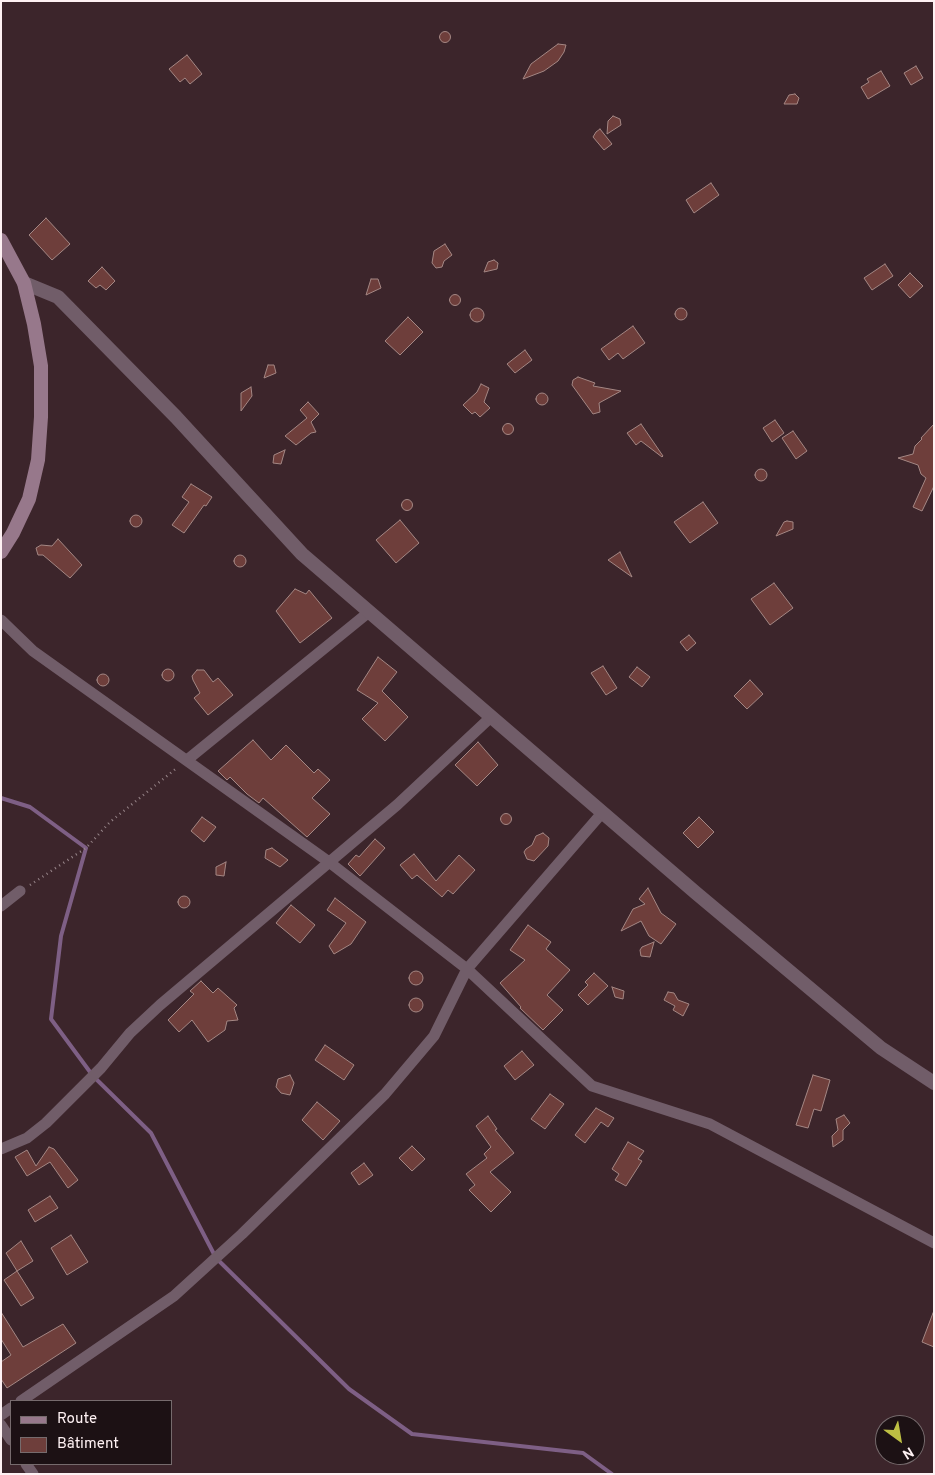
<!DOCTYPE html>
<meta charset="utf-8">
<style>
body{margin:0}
#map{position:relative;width:935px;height:1475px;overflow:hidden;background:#3c252b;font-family:Overpass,sans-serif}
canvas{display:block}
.frame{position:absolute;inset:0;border:2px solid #fef1f3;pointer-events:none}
.legend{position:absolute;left:10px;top:1400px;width:162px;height:65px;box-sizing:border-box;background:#1c1114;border:1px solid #766b6d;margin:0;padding:6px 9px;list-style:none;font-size:15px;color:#fef1f3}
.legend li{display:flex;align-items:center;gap:10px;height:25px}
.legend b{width:25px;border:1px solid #766b6d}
.north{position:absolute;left:875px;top:1415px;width:50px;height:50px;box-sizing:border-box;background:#1c1114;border:1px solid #766b6d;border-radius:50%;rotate:148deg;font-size:14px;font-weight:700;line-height:20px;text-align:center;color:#fef1f3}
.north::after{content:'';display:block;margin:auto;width:18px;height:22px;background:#bdbf43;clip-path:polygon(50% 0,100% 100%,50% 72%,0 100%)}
</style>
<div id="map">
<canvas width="935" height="1475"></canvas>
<div class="frame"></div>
<ul class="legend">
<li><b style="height:6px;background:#97788b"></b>Route</li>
<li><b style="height:14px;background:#6e3e3b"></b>Bâtiment</li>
</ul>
<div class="north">N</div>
</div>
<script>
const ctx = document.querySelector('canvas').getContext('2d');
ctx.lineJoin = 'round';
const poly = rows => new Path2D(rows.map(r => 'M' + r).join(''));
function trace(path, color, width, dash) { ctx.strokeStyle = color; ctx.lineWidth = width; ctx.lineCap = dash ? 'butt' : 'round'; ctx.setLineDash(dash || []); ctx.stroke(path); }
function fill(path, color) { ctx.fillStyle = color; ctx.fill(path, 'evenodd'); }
trace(poly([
 [1,798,30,807,86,848,61,936,51,1019,93,1076,151,1133,216,1258,349,1389,412,1434,583,1453,612,1474]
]), '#7e5f85', 4);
const building = poly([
 '439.5 37a5.5 5.5 0 1 1 11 0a5.5 5.5 0 1 1-11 0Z',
 [558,44,566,45,564,52,558,61,544,71,523,79,531,64,558,44],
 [187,55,202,74,190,84,185,78,180,82,169,69,187,55],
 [916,66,923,78,911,85,904,73,916,66],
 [881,71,890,86,868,99,861,87,869,82,867,79,881,71],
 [795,94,799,98,797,104,784,104,789,95,795,94],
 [613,116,620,119,621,125,607,134,608,121,613,116],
 [600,129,612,144,604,150,593,137,596,132,600,129],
 [711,183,719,195,694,213,686,200,711,183],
 [46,218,70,244,52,260,29,235,46,218],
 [445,244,452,255,444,261,442,267,436,268,432,263,434,251,445,244],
 [494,260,498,263,497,269,484,272,488,262,494,260],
 [885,264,893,276,872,290,864,278,885,264],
 [102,267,115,281,106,290,100,285,96,288,88,281,102,267],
 [910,273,923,286,910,298,898,285,910,273],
 [371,279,378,279,381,288,366,295,371,279],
 '449.5 300a5.5 5.5 0 1 1 11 0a5.5 5.5 0 1 1-11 0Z',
 '675 314a6 6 0 1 1 12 0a6 6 0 1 1-12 0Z',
 '470 315a7 7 0 1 1 14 0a7 7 0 1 1-14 0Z',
 [408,317,423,332,400,355,385,341,408,317],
 [633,326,645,343,623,359,618,353,609,360,601,349,633,326],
 [525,350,532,360,515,373,507,364,525,350],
 [268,365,274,365,276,373,264,378,268,365],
 [578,377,595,383,593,386,621,391,599,403,600,412,593,414,572,385,573,380,578,377],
 [481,384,489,388,484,402,490,408,480,417,475,412,472,414,463,405,477,392,481,384],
 [251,387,252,396,241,411,241,393,251,387],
 '536 399a6 6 0 1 1 12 0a6 6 0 1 1-12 0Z',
 [308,402,319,414,311,422,316,432,311,433,296,445,285,436,307,418,300,410,308,402],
 [775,420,784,433,772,442,763,428,775,420],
 '502.5 429a5.5 5.5 0 1 1 11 0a5.5 5.5 0 1 1-11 0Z',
 [641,424,663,456,662,457,641,441,636,445,627,433,641,424],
 [934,424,934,486,922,511,913,507,926,478,921,474,918,465,898,458,913,454,915,446,922,439,921,438,934,424],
 [793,431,807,451,796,459,782,438,793,431],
 [285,450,281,464,273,463,274,455,285,450],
 '755 475a6 6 0 1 1 12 0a6 6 0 1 1-12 0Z',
 [191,484,212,497,206,506,204,505,184,533,172,525,189,502,182,497,191,484],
 '401.5 505a5.5 5.5 0 1 1 11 0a5.5 5.5 0 1 1-11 0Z',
 [703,502,718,523,690,543,674,522,703,502],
 '130 521a6 6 0 1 1 12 0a6 6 0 1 1-12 0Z',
 [400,520,419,543,396,563,376,540,400,520],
 [787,521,793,522,793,529,776,536,784,522,787,521],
 [58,539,82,565,70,578,43,555,38,555,36,548,41,545,52,546,58,539],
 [620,552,632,577,608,560,620,552],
 '234 561a6 6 0 1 1 12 0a6 6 0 1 1-12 0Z',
 [774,583,793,608,770,625,751,599,774,583],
 [295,589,306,594,309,590,332,618,300,643,276,611,295,589],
 [689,635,696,643,687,651,680,642,689,635],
 [378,657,397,672,382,691,408,717,385,741,362,719,378,703,357,690,378,657],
 [603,666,617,688,606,695,591,673,603,666],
 [637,667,650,677,642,687,629,677,637,667],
 '162 675a6 6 0 1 1 12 0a6 6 0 1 1-12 0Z',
 [197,670,204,670,213,682,218,678,233,695,208,715,194,698,200,693,193,680,192,676,197,670],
 '97 680a6 6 0 1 1 12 0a6 6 0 1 1-12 0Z',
 [750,680,763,694,747,709,734,696,750,680],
 [253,740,271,760,286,745,314,773,318,769,330,780,312,798,330,814,307,837,263,798,259,803,247,794,230,777,227,780,218,771,253,740],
 [478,742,498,765,477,786,455,765,478,742],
 '500.5 819a5.5 5.5 0 1 1 11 0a5.5 5.5 0 1 1-11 0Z',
 [202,817,216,827,204,842,191,831,202,817],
 [699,817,714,832,698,848,683,833,699,817],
 [543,833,549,838,548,846,534,861,527,859,524,852,526,849,532,845,536,836,543,833],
 [375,839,385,848,360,876,348,864,356,855,359,857,375,839],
 [272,848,288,860,280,867,265,858,266,850,272,848],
 [414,854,436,881,459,855,475,870,453,894,448,890,442,897,417,875,412,879,400,865,414,854],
 [226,862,224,876,216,875,216,867,226,862],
 [648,888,661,913,676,924,661,944,649,936,641,921,621,931,633,909,645,904,639,899,648,888],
 '178 902a6 6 0 1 1 12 0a6 6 0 1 1-12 0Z',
 [335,898,366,922,351,944,334,954,329,946,346,923,327,910,335,898],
 [291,905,315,925,300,943,276,923,291,905],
 [528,925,551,942,546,949,570,970,547,995,563,1010,543,1030,520,1008,521,1007,500,983,525,960,510,950,528,925],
 [654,942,650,957,641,956,640,950,642,947,654,942],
 '409 978a7 7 0 1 1 14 0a7 7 0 1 1-14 0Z',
 [594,973,608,986,588,1005,578,995,588,985,585,982,594,973],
 [201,981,213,993,218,988,237,1005,234,1008,238,1020,227,1021,225,1030,208,1042,192,1020,179,1032,168,1020,194,994,190,991,201,981],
 [612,987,624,991,623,999,615,997,612,987],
 [668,992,674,993,678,1000,689,1004,683,1016,673,1010,675,1006,664,1000,668,992],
 '409 1005a7 7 0 1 1 14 0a7 7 0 1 1-14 0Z',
 [325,1045,354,1065,344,1080,315,1060,325,1045],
 [522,1051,534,1065,515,1080,504,1066,522,1051],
 [290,1075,294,1083,290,1095,281,1093,276,1087,278,1079,290,1075],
 [813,1075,830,1080,821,1111,814,1109,808,1128,796,1125,813,1075],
 [550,1094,564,1104,545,1129,531,1119,550,1094],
 [317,1102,340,1121,323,1140,302,1120,317,1102],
 [596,1108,614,1118,608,1127,601,1122,585,1143,575,1135,596,1108],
 [844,1115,850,1123,843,1130,843,1140,833,1147,832,1136,838,1130,836,1119,844,1115],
 [488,1116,497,1129,495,1130,514,1153,490,1172,511,1192,491,1212,469,1190,475,1185,466,1174,487,1158,484,1154,491,1147,476,1126,488,1116],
 [628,1142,644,1151,638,1159,642,1161,626,1186,615,1180,619,1174,612,1169,628,1142],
 [412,1146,425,1159,412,1171,399,1158,412,1146],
 [49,1147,54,1149,78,1180,68,1188,50,1162,27,1176,15,1157,27,1150,36,1166,49,1147],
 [364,1163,373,1175,359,1185,351,1173,364,1163],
 [50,1196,58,1208,35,1222,28,1210,50,1196],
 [71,1235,88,1262,67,1275,51,1248,71,1235],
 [21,1241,33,1261,17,1271,6,1253,21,1241],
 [17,1271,34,1298,21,1306,4,1280,17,1271],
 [1,1312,23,1347,63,1324,76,1343,7,1388,1,1379,1,1362,11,1355,1,1339,1,1312],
 [933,1313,934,1313,934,1347,922,1342,933,1313]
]);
fill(building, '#6e3e3b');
trace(building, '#a48784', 1);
trace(poly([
 [30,885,86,848,110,822,178,767]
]), '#98868a', 2.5, [1, 4]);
trace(poly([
 [1,620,33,651,329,862,467,969,592,1086,710,1124,934,1243],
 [187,760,369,612],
 [1,906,20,891],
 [1,1149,27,1138,46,1123,101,1068,130,1033,160,1005,397,805,491,717],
 [21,1401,174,1296,242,1234,385,1094,434,1036,467,969,602,813],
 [1,1415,11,1408],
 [1,1425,11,1440],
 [26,1464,33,1474]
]), '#715d69', 11);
trace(poly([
 [24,283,58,297,176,417,302,554,696,893,881,1048,934,1083]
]), '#715d69', 14);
trace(poly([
 [1,240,24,283,34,324,41,366,41,417,38,460,29,499,13,533,1,552]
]), '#97788b', 14);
</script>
